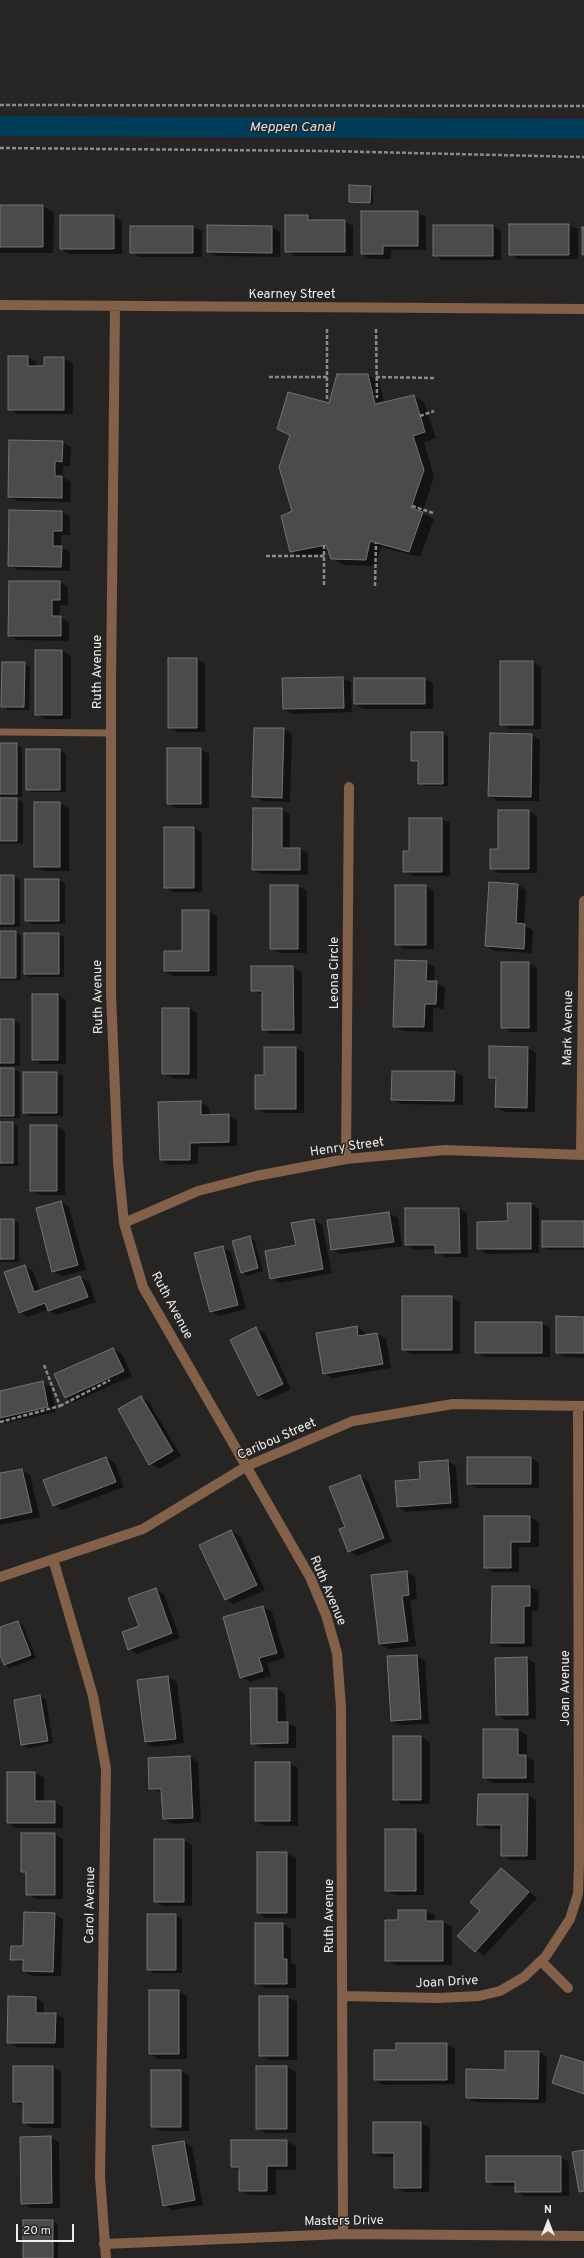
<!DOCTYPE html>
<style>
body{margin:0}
#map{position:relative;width:584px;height:2258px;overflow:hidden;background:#272524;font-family:Overpass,sans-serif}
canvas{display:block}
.north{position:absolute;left:528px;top:2202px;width:40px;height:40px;-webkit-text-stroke:3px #272524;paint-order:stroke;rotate:0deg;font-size:11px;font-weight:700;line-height:16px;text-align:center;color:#edeceb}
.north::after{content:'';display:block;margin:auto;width:14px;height:18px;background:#edeceb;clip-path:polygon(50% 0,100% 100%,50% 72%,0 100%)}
.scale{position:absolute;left:16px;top:2224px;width:58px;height:18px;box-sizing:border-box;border:2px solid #edeceb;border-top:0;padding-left:5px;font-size:12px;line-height:14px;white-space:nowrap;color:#edeceb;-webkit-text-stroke:3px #272524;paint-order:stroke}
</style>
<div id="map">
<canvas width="584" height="2258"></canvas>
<div class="north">N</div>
<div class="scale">20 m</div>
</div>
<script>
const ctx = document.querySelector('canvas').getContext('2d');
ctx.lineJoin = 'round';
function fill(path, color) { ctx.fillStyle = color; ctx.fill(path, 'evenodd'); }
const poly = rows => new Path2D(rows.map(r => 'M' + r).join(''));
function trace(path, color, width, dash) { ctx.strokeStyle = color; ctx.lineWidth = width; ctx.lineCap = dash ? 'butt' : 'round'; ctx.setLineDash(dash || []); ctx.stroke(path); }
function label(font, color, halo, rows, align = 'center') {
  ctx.font = font + ' Overpass,sans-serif'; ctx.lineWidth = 3; ctx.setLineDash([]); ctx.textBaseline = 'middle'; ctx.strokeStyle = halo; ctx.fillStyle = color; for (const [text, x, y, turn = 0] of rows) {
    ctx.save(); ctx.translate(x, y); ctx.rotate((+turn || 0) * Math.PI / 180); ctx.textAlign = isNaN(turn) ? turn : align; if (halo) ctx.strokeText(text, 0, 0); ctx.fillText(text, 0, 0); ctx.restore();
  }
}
fill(poly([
 [370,187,373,188,373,204,350,202],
 [0,206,43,206,54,213,53,253,0,253],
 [417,212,426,217,426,250,391,250,391,259,370,259,362,254],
 [114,216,122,221,122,254,69,254,61,249],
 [308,216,316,221,344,221,353,226,353,256,295,256,286,251],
 [510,225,569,225,578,229,578,259,518,259,510,254],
 [208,226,272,227,280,232,280,257,216,256,208,251],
 [434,226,493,226,501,231,501,260,442,260,434,255],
 [131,227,193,227,202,231,202,257,140,257,131,252],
 [9,357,28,357,36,362,36,367,45,367,45,358,64,358,73,363,73,414,18,414,9,409],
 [368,375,379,381,384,403,414,396,424,402,436,438,424,442,434,477,422,513,434,519,420,557,381,547,376,566,343,565,332,558,330,552,302,558,291,551,293,512,291,436,279,429,330,404],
 [62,442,71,447,70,466,63,466,63,477,71,482,70,502,18,501,9,496],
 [62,512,70,517,70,535,61,535,61,547,70,552,70,571,18,570,9,565],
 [60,582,68,587,68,605,60,605,60,617,69,622,69,641,18,640,9,635],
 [36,651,62,651,71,656,71,719,45,719,36,714],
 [197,659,205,664,205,732,177,732,169,728],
 [533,662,541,667,541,729,510,729,501,724],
 [25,663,30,667,29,710,8,710,2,706],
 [342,678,351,682,352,712,292,714,284,709],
 [425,679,433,683,433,709,363,709,355,704],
 [284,729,292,734,290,802,262,801,253,796],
 [443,733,448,736,448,786,424,786,419,783,419,764,412,760],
 [532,735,540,740,539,801,498,801,489,796],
 [0,744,17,744,22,748,22,797,0,796],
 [201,749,209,754,209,808,176,808,168,803],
 [27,750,60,750,66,754,66,792,33,792,27,789],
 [0,799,17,799,23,803,23,844,0,843],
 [35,803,60,803,69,808,69,871,43,871,35,866],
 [282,810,290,814,290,849,300,849,308,853,308,875,262,874,253,870],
 [529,811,537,816,537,873,499,873,491,869,499,850],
 [441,819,450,823,450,876,413,876,404,871,410,852],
 [194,828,202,833,202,892,174,892,165,887],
 [0,876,14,876,20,880,20,927,0,927],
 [26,880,59,880,65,883,65,924,32,924,26,921],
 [518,885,526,890,524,925,533,930,532,953,495,951,486,946],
 [271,886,298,886,307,891,307,953,280,953,271,948],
 [426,886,434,891,434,949,404,949,396,944],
 [209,911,217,916,217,976,173,976,165,971,183,952],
 [0,932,15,932,21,935,21,980,0,980],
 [58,934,64,937,64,977,30,977,25,974],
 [426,962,435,967,434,982,445,987,444,1009,433,1008,433,1032,403,1031,394,1026],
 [528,963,537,968,537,1032,511,1032,502,1027],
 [252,967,293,967,302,972,302,1034,272,1034,263,1030,263,995,252,990],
 [58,995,66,1000,66,1064,42,1064,33,1059],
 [189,1009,197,1013,197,1079,172,1078,163,1073],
 [0,1020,14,1020,20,1024,20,1066,0,1066],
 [490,1047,528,1048,536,1053,535,1112,505,1112,496,1107,497,1081,490,1077],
 [296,1048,304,1052,304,1113,265,1113,256,1108,265,1076],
 [0,1069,14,1069,20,1072,20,1118,0,1118],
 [454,1072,463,1077,463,1105,401,1104,392,1100],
 [24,1073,57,1073,63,1076,63,1116,29,1116,24,1112],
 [200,1102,209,1107,209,1115,228,1115,237,1120,237,1146,198,1147,198,1164,169,1165,161,1160],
 [0,1123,12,1123,18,1126,18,1166,0,1166],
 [56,1126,65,1131,65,1195,40,1195,31,1190],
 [61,1202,69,1207,86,1270,62,1276,53,1271],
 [531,1204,539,1209,539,1253,487,1254,478,1249],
 [459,1209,467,1213,468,1257,445,1257,436,1252,436,1249,414,1250,406,1245],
 [389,1213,398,1218,402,1246,341,1254,332,1250,328,1221],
 [0,1220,13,1220,19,1223,19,1262,0,1262],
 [314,1220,322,1225,332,1273,280,1283,271,1278,297,1246],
 [584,1222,584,1250,548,1250,543,1247],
 [249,1237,255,1241,263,1271,247,1276,241,1272],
 [223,1247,231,1252,246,1309,219,1316,210,1311],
 [24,1266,33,1271,40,1291,80,1277,89,1282,96,1302,57,1315,48,1310,28,1317,19,1312],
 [451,1297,460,1302,460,1354,411,1354,403,1349],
 [584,1318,584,1358,565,1357,557,1353],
 [541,1323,550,1328,550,1357,485,1357,476,1352],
 [356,1327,365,1332,366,1336,377,1334,386,1339,391,1368,332,1378,324,1373],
 [256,1328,265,1333,291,1389,267,1400,258,1396],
 [113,1349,122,1354,132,1376,74,1402,66,1398],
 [42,1382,51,1387,56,1412,0,1424,0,1392],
 [141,1397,149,1402,181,1456,159,1469,150,1464],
 [106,1458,115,1463,124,1487,62,1510,54,1505],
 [531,1458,539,1463,539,1488,477,1488,468,1483],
 [448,1461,456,1466,459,1508,406,1512,397,1507,422,1480],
 [22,1470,30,1475,40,1517,0,1525,0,1474],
 [360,1476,368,1481,392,1542,357,1556,348,1551,346,1527],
 [485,1517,530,1517,539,1522,539,1547,519,1547,519,1572,493,1572,485,1567],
 [231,1531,240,1536,265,1590,234,1604,225,1599],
 [406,1572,415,1577,417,1599,410,1600,416,1646,388,1649,380,1644],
 [493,1587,530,1587,539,1592,538,1611,532,1611,532,1647,501,1647,492,1642],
 [155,1589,164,1594,180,1638,137,1654,129,1649],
 [263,1607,272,1612,285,1658,267,1663,271,1676,250,1682,241,1677,224,1618],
 [18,1622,23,1625,36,1658,10,1668,4,1664,0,1653,0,1628],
 [417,1656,425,1661,429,1724,400,1725,392,1720],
 [527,1658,535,1663,536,1719,506,1720,497,1715],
 [168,1677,177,1682,184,1743,154,1747,145,1742],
 [277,1689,285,1694,286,1722,296,1727,296,1748,261,1748,252,1743],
 [40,1696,46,1700,53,1743,28,1748,22,1744,15,1700],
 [484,1730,518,1730,527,1735,527,1757,534,1761,534,1783,493,1783,484,1778],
 [394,1737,421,1737,430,1742,430,1804,402,1804,394,1799],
 [190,1757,198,1762,201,1822,173,1824,164,1819,163,1793,150,1789],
 [289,1763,298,1768,298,1826,265,1826,256,1821],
 [8,1773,35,1773,44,1778,44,1802,55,1802,63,1807,63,1828,16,1828,8,1823],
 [528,1795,536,1800,536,1860,510,1860,502,1855,502,1829,487,1829,478,1824],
 [416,1830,424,1835,424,1895,395,1895,386,1890],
 [55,1834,63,1839,63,1899,36,1899,27,1894,27,1874,22,1871],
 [184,1840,192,1845,192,1906,163,1906,155,1901],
 [258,1853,287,1853,296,1858,296,1918,266,1918,258,1913],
 [501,1869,537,1898,484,1956,459,1936,481,1911],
 [399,1911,426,1911,435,1915,435,1922,443,1922,452,1927,452,1965,395,1965,386,1960,399,1921],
 [55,1914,63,1919,61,1976,32,1976,24,1971,24,1964,11,1959],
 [176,1915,182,1919,182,1973,154,1973,148,1969],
 [283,1924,291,1929,291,1963,296,1965,296,1988,265,1988,256,1984],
 [179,1991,187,1996,187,2059,158,2059,150,2054],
 [260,1997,288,1997,297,2002,297,2060,269,2060,260,2055],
 [36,1998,44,2003,44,2014,56,2014,64,2018,64,2048,17,2047,8,2042],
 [446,2044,455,2049,455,2084,383,2085,375,2080,397,2051],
 [539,2052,547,2057,546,2103,475,2102,467,2097],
 [584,2063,584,2095,553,2083],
 [53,2067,61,2072,61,2128,32,2128,24,2123,24,2106,14,2102],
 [257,2067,287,2067,296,2072,296,2133,265,2133,257,2128],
 [180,2071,189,2075,189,2131,161,2131,152,2126],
 [374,2123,421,2123,430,2128,429,2192,403,2192,395,2187,395,2157,382,2157,374,2153],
 [50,2137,59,2142,60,2208,31,2208,22,2204],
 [232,2141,287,2141,296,2146,296,2170,276,2170,276,2195,249,2195,240,2190,240,2171,232,2166],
 [184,2142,192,2147,203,2205,172,2210,164,2205],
 [561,2157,569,2162,569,2196,524,2196,516,2191,516,2186,495,2186,487,2181],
 [53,2221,58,2225,58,2258,24,2258]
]), '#0007');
trace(poly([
 [0,126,584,129]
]), '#003d5b', 20);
const building = poly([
 [349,185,371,186,370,203,349,202,349,185],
 [0,205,43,205,43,247,0,247,0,205],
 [361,211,418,211,418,246,383,246,383,254,361,254,361,211],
 [60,215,114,215,114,249,60,249,60,215],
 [285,215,308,215,308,220,345,220,345,252,285,252,285,215],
 [509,224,569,224,569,255,509,255,509,224],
 [207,225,272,226,272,253,207,252,207,225],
 [433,225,493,225,493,256,433,256,433,225],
 [130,226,193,226,193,253,130,253,130,226],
 [582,227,584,227,584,255,582,255,582,227],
 [8,356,28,356,28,366,44,366,44,357,64,357,64,410,8,410,8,356],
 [337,374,368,374,375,404,414,395,425,432,413,436,424,470,411,508,423,512,409,552,370,541,366,560,331,559,326,545,290,552,281,516,292,511,279,467,290,435,277,429,288,392,329,403,337,374],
 [9,440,63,441,62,462,55,461,55,476,62,476,62,498,8,497,9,440],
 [9,510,62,511,62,531,53,531,53,546,62,546,61,567,8,566,9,510],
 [9,581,60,581,60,600,52,600,52,616,61,616,61,636,8,636,9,581],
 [35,650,62,650,62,715,35,715,35,650],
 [168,658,197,658,197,728,168,728,168,658],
 [500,661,533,661,533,725,500,725,500,661],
 [2,662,25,662,24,707,1,707,2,662],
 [343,677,344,708,283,709,282,678,343,677],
 [354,678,425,678,425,704,354,704,354,678],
 [254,728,284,728,282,798,252,797,254,728],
 [411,732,443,732,443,784,418,784,418,761,411,761,411,732],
 [490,733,532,734,531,797,488,796,490,733],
 [0,743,17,743,17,794,0,794,0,743],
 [167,748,201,748,201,804,167,804,167,748],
 [26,749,60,749,60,790,26,790,26,749],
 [0,798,17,798,17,841,0,841,0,798],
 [34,802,60,802,60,867,34,867,34,802],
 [253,808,282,808,282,848,300,848,300,870,252,870,253,808],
 [498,810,529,810,529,869,490,869,490,849,498,849,498,810],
 [409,818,442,818,442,872,403,872,403,851,409,851,409,818],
 [164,827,194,827,194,888,164,888,164,827],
 [0,875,14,875,14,924,0,924,0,875],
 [25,879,59,879,59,921,25,921,25,879],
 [489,882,518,884,516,923,525,924,524,949,485,946,489,882],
 [270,885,298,885,298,949,270,949,270,885],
 [395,885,426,885,426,945,395,945,395,885],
 [182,910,209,910,209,971,164,971,164,951,182,951,182,910],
 [0,931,16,931,16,978,0,978,0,931],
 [24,933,59,933,59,974,24,974,24,933],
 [395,960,427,961,426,981,437,981,436,1004,425,1004,424,1027,393,1027,395,960],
 [501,962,529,962,529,1028,501,1028,501,962],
 [251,966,293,966,294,1030,262,1030,262,991,251,991,251,966],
 [32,994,58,994,58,1060,32,1060,32,994],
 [162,1008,189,1008,189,1074,162,1074,162,1008],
 [0,1019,14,1019,14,1063,0,1063,0,1019],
 [489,1046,528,1047,527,1108,495,1107,496,1078,489,1078,489,1046],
 [264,1047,296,1047,296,1109,255,1109,255,1075,264,1075,264,1047],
 [0,1068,14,1068,14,1116,0,1116,0,1068],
 [392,1071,455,1071,454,1101,391,1100,392,1071],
 [23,1072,57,1072,57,1113,23,1113,23,1072],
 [201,1101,201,1115,229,1114,229,1142,190,1143,190,1160,160,1160,158,1102,201,1101],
 [0,1122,13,1122,13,1163,0,1163,0,1122],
 [30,1125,57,1125,57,1191,30,1191,30,1125],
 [61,1201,78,1265,52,1272,36,1208,61,1201],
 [507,1203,531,1203,531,1249,477,1249,477,1222,508,1221,507,1203],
 [405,1208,459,1208,460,1253,435,1253,435,1245,405,1245,405,1208],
 [389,1212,394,1242,331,1250,327,1220,389,1212],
 [0,1219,14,1219,14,1259,0,1259,0,1219],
 [314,1219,323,1269,270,1279,265,1251,296,1245,291,1223,314,1219],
 [542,1221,584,1221,584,1247,542,1247,542,1221],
 [250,1236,258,1268,241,1273,232,1241,250,1236],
 [223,1246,238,1305,210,1312,194,1253,223,1246],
 [25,1265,34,1292,80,1276,88,1297,48,1311,45,1303,19,1313,4,1272,25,1265],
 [402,1296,452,1296,452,1350,402,1350,402,1296],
 [556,1316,584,1317,584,1353,556,1353,556,1316],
 [475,1322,542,1322,542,1353,475,1353,475,1322],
 [357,1326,358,1336,377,1333,383,1364,323,1374,316,1333,357,1326],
 [256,1327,283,1384,258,1396,230,1340,256,1327],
 [113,1348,124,1371,65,1398,54,1374,113,1348],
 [43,1381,48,1407,0,1418,0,1391,43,1381],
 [141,1396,173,1451,149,1465,118,1409,141,1396],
 [106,1457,116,1482,53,1506,43,1480,106,1457],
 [467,1457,531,1457,531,1484,467,1484,467,1457],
 [448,1460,451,1503,397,1507,395,1481,420,1479,419,1462,448,1460],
 [22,1469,32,1512,0,1519,0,1473,22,1469],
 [360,1475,384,1538,348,1552,339,1529,345,1527,329,1487,360,1475],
 [484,1516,530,1516,530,1542,511,1542,511,1568,484,1568,484,1516],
 [231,1530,257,1585,225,1600,199,1545,231,1530],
 [407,1571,409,1595,402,1596,408,1641,379,1644,371,1575,407,1571],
 [492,1586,530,1586,530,1606,524,1606,524,1643,491,1643,492,1586],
 [156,1588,172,1633,128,1650,122,1632,139,1626,128,1598,156,1588],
 [263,1606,277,1653,259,1658,263,1671,240,1678,223,1617,263,1606],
 [18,1621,31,1655,4,1665,0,1655,0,1627,18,1621],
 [417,1655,421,1719,391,1721,387,1656,417,1655],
 [527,1657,528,1715,496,1715,495,1658,527,1657],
 [168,1676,176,1739,145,1742,137,1680,168,1676],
 [250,1688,277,1688,277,1722,288,1722,288,1743,251,1744,250,1688],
 [40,1695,48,1741,21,1745,14,1700,40,1695],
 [483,1729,518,1729,518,1755,526,1755,526,1778,483,1778,483,1729],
 [393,1736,421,1736,421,1800,393,1800,393,1736],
 [190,1756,193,1818,163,1819,161,1789,149,1789,148,1758,190,1756],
 [255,1762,290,1762,290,1821,255,1821,255,1762],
 [7,1772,35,1772,35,1801,55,1801,55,1823,7,1823,7,1772],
 [478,1794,528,1794,527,1856,501,1856,501,1825,477,1825,478,1794],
 [385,1829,416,1829,416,1891,385,1891,385,1829],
 [21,1833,55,1833,55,1895,26,1895,26,1872,21,1872,21,1833],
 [154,1839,184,1839,184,1902,154,1902,154,1839],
 [257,1852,287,1852,287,1913,257,1913,257,1852],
 [501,1868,529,1892,475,1952,457,1936,480,1911,470,1902,501,1868],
 [398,1910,426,1910,426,1921,443,1921,443,1961,385,1961,385,1920,398,1920,398,1910],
 [24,1912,55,1913,53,1972,23,1971,23,1960,10,1960,11,1946,23,1946,24,1912],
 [147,1914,176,1914,176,1970,147,1970,147,1914],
 [255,1923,283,1923,283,1959,287,1959,287,1984,255,1984,255,1923],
 [149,1990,179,1990,179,2054,149,2054,149,1990],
 [8,1996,36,1997,36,2013,56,2013,55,2043,7,2043,8,1996],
 [259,1996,288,1996,288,2056,259,2056,259,1996],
 [396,2043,447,2043,447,2080,374,2080,374,2050,396,2050,396,2043],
 [505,2051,539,2051,538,2099,466,2098,466,2069,505,2070,505,2051],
 [561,2055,584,2062,584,2094,552,2083,561,2055],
 [13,2066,53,2066,53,2123,23,2123,23,2102,13,2102,13,2066],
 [256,2066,287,2066,287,2129,256,2129,256,2066],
 [151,2070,181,2070,181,2127,151,2127,151,2070],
 [373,2122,421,2122,421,2188,394,2188,394,2153,373,2153,373,2122],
 [51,2136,52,2203,21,2204,20,2137,51,2136],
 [231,2140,287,2140,287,2166,267,2166,267,2191,239,2191,239,2167,231,2167,231,2140],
 [184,2141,195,2200,163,2206,152,2146,184,2141],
 [584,2150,584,2191,579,2192,572,2152,584,2150],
 [486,2156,561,2156,561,2192,515,2192,515,2182,486,2182,486,2156],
 [23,2220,53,2220,53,2258,23,2258,23,2220]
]);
fill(building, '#4d4b49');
trace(building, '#757371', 1);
trace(poly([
 [0,105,584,106],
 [0,148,326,151,584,157],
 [376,329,377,398],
 [269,377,327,377],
 [376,377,434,378],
 [327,399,327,328],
 [420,416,434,411],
 [412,506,433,513],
 [324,545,324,586],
 [266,556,324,556],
 [375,586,376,543],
 [60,1406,110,1380],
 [0,1422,60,1406,44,1365]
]), '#8b8a89', 2.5, [4, 2]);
trace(poly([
 [0,732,111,733]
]), '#836049', 7);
trace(poly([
 [0,305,584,309],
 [115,307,111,683,111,994,118,1163,124,1223,143,1287,310,1577,326,1615,337,1653,341,1708,343,2234],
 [581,1155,584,901],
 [346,1159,349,787],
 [124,1223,198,1191,256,1176,346,1159,445,1150,584,1155],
 [53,1559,93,1696,106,1769,100,2177,106,2258],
 [0,1577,143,1529,247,1466,353,1421,453,1404,584,1406],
 [541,1961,568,1988],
 [343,1996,438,1998,479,1996,500,1991,524,1977,546,1956,570,1919,578,1894,579,1864,578,1406],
 [104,2244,343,2234,584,2236]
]), '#836049', 10);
label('13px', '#edeceb', '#272524', [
 ["Kearney Street",292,295],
 ["Ruth Avenue",98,672,-90],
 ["Leona Circle",335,973,-90],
 ["Ruth Avenue",99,997,-91],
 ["Mark Avenue",569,1028,-89],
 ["Henry Street",347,1148,-8],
 ["Ruth Avenue",171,1306,62],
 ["Caribou Street",277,1440,-24],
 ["Ruth Avenue",327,1591,67],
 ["Joan Avenue",566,1688,-90],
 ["Carol Avenue",91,1905,-89],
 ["Ruth Avenue",330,1916,-90],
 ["Joan Drive",447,1983,-3],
 ["Masters Drive",344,2222,-1]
]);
label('italic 14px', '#cce3f2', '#272524', [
 ["Meppen Canal",292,128]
]);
</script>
